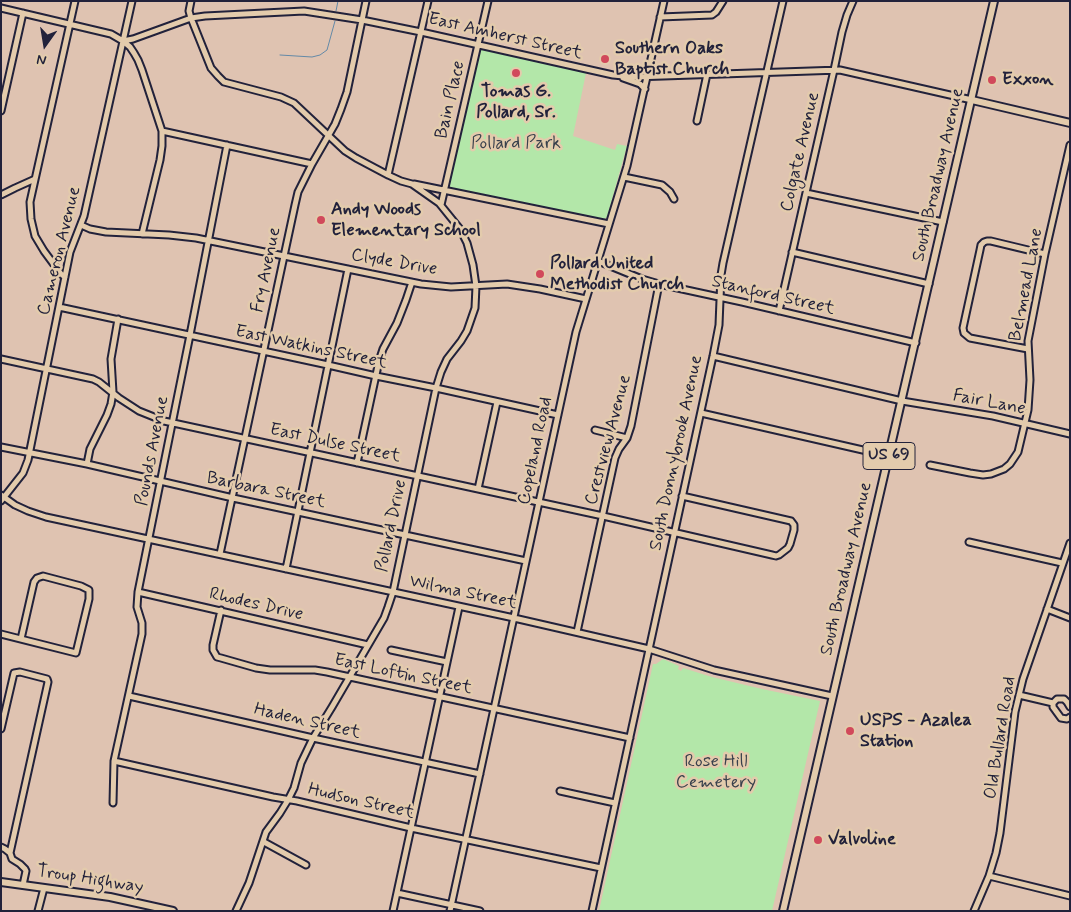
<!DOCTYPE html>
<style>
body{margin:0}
#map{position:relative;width:1071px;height:912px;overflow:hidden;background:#dfc3b1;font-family:Mynerve,sans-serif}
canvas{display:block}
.frame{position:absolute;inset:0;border:2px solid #22223b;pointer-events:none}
.north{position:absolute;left:20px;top:20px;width:50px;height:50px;-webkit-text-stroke:4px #e3cbac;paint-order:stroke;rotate:193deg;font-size:14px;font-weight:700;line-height:20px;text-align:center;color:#22223b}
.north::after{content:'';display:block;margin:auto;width:18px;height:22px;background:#22223b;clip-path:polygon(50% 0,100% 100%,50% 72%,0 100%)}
</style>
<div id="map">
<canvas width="1071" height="912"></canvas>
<div class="frame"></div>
<div class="north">N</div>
</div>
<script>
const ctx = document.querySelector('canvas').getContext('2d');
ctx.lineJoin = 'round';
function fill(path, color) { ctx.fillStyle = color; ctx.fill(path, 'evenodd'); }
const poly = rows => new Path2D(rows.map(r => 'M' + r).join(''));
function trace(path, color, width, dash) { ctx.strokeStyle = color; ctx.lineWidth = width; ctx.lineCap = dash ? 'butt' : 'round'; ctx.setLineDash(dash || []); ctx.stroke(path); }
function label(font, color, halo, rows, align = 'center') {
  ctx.font = font + ' Mynerve,sans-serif'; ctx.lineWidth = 5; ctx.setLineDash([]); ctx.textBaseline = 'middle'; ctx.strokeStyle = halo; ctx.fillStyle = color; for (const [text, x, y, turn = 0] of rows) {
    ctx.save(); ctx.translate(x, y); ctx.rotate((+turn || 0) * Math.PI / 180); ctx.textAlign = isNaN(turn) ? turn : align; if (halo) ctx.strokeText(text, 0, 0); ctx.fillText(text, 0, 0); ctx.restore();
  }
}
fill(poly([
 [481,49,586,73,573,136,615,150,617,144,627,146,607,217,603,220,448,187],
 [663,659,679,666,678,669,681,671,683,668,712,677,762,689,820,701,772,911,599,911,653,664,656,664]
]), '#b3e7a9');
trace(poly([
 [336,11,338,1],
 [280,55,312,57,320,55,327,50,335,21]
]), '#6389a7', 1);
const minor = poly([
 [191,1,189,11,191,18,211,68,218,76,224,82,281,97,294,103,345,151,356,158,388,175,401,181,412,184,439,203,460,229,467,243,473,265,476,286,475,308,467,331,461,341,447,359,441,372,436,388,393,592,388,607,384,618,332,707,313,738,301,763,294,788,288,800,280,813,266,832,249,883,236,911],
 [1,8,111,34,123,41,130,47,134,53,138,60,142,70,162,131,162,146,160,160,142,234],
 [660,17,712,15,716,12,723,1],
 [123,41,133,39,191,18,205,16,304,11,362,20,421,32,613,75,634,77,840,70,972,100],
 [623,78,640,84,645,89],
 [1,111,23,13],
 [697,121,707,74],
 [162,131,312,164],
 [388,175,428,1],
 [624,177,662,185,670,192,674,199],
 [414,184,609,224],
 [806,193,943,222],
 [1,195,15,188,35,179],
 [441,205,488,1],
 [81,225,90,229,106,232,169,235,196,238,421,284,451,287,507,284,540,289,586,299],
 [792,252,929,284],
 [598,261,642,279,659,284,742,302,916,343],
 [65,277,61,274,44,251,35,236,31,219,30,202,75,1],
 [59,307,328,365,376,376,436,388,558,415],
 [779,311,834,70,842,32,847,15,853,1],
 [1028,349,970,338,964,333,963,328,980,250,981,245,984,242,987,241,991,241,1045,254],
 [713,356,902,401,993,416,1070,434],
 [1,359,93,379,99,382,119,398,139,411,164,421,603,516,772,555,776,556,779,555,788,548,790,544,794,530,794,525,791,521,682,496],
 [701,413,889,456],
 [595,430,627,438],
 [1,447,87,464,233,498,526,561],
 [357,463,379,361,383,349,397,323,406,300,412,282],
 [87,464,90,449,107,415,111,404,113,392,111,359,118,319],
 [930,465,970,473,983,475,991,474,1004,469,1010,464,1018,452,1028,410,1030,380,1028,341,1045,254,1070,145],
 [478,489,497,402],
 [1,495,15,505,28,511,46,517,514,618,649,649,714,670,832,696],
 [1,501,23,473,28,460,70,252,84,216,132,1],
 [969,542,1062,563],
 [220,554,295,205,298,192,312,164,335,124,341,109,347,92,366,1],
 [286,569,348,269],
 [138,592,368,645],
 [1047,609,1070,618],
 [221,610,213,645,213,650,217,657,221,658,256,668,270,670,315,670,327,672,630,738],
 [577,632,615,458,619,449,627,438,631,426,659,284],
 [1,634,76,653,89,599,89,590,81,586,43,576,37,578,34,582,21,639],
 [391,650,447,662],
 [1019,695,1053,703],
 [129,696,313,738,480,774],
 [1070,707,1067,702,1064,699,1057,699,1053,703,1053,707,1061,718,1067,719,1070,717],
 [1,729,14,673,20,672,47,679,48,682,10,853,12,859,20,864,25,869,26,871,23,885],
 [114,761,273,797,297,801,411,828,601,868],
 [560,791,615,803],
 [113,803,114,761,142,634,142,623,137,607,138,592,190,335,227,145],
 [264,842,306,865],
 [1,847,5,849,10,853],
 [989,876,1070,896],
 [397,893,480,911],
 [38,911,44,888],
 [393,911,459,607],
 [450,911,576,332,627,166,664,1],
 [592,911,713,356,719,325,721,275,723,263,783,1],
 [974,911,989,876,996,853,1000,833,1015,712,1023,679,1070,543]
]);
const major = poly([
 [972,100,1070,123],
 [1,882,110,897,173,911],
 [783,911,994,1]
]);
trace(minor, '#22223b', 9);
trace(major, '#22223b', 10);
trace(minor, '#e3cbac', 5);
trace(major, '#e3cbac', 6);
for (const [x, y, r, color] of [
 [605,59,5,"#d1495b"],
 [516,73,5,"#d1495b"],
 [992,80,5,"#d1495b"],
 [321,220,5,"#d1495b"],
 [540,274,5,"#d1495b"],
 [850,731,5,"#d1495b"],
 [818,840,5,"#d1495b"]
]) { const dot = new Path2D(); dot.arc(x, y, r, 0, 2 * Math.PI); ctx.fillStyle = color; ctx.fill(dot); trace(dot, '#e3cbac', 2); }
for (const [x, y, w] of [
 [889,456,52]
]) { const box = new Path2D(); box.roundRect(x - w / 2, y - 13.5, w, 27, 4); ctx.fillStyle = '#e3cbac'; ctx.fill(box); trace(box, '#22223b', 1); }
label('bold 16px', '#22223b', null, [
 ["US 69",889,456]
]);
label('18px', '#22223b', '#e3cbac', [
 ["East Amherst Street",505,37,13],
 ["Bain Place",451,100,-77],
 ["Colgate Avenue",801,152,-77],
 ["South Broadway Avenue",939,175,-77],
 ["Cameron Avenue",60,251,-76],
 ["Clyde Drive",394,263,10],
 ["Fry Avenue",267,270,-78],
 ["Belmead Lane",1027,285,-79],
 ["Stanford Street",773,296,13],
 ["East Watkins Street",311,348,12],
 ["Fair Lane",989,403,11],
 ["Crestview Avenue",609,440,-75],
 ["East Dulse Street",335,444,12],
 ["Pounds Avenue",153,451,-79],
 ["Copeland Road",536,451,-78],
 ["South Donnybrook Avenue",677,453,-78],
 ["Barbara Street",266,491,12],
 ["Pollard Drive",392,526,-78],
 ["South Broadway Avenue",847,569,-77],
 ["Wilma Street",463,593,12],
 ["Rhodes Drive",256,605,13],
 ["East Loftin Street",403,675,12],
 ["Haden Street",307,722,13],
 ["Old Bullard Road",1001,738,-81],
 ["Hudson Street",361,802,13],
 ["Troup Highway",90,880,9]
]);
label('bold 18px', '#22223b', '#e3cbac', [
 ["Southern Oaks",615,49],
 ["Baptist Church",615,70],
 ["Exxon",1002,80],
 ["Tomas G.",516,92,"center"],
 ["Pollard, Sr.",516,113,"center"],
 ["Andy Woods",331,210],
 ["Elementary School",331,231],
 ["Pollard United",550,264],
 ["Methodist Church",550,285],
 ["USPS - Azalea",860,721],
 ["Station",860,742],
 ["Valvoline",828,840]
], 'left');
label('18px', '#38404c', '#e3cbac', [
 ["Pollard Park",516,144],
 ["Rose Hill",716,762],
 ["Cemetery",716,783]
]);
</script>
